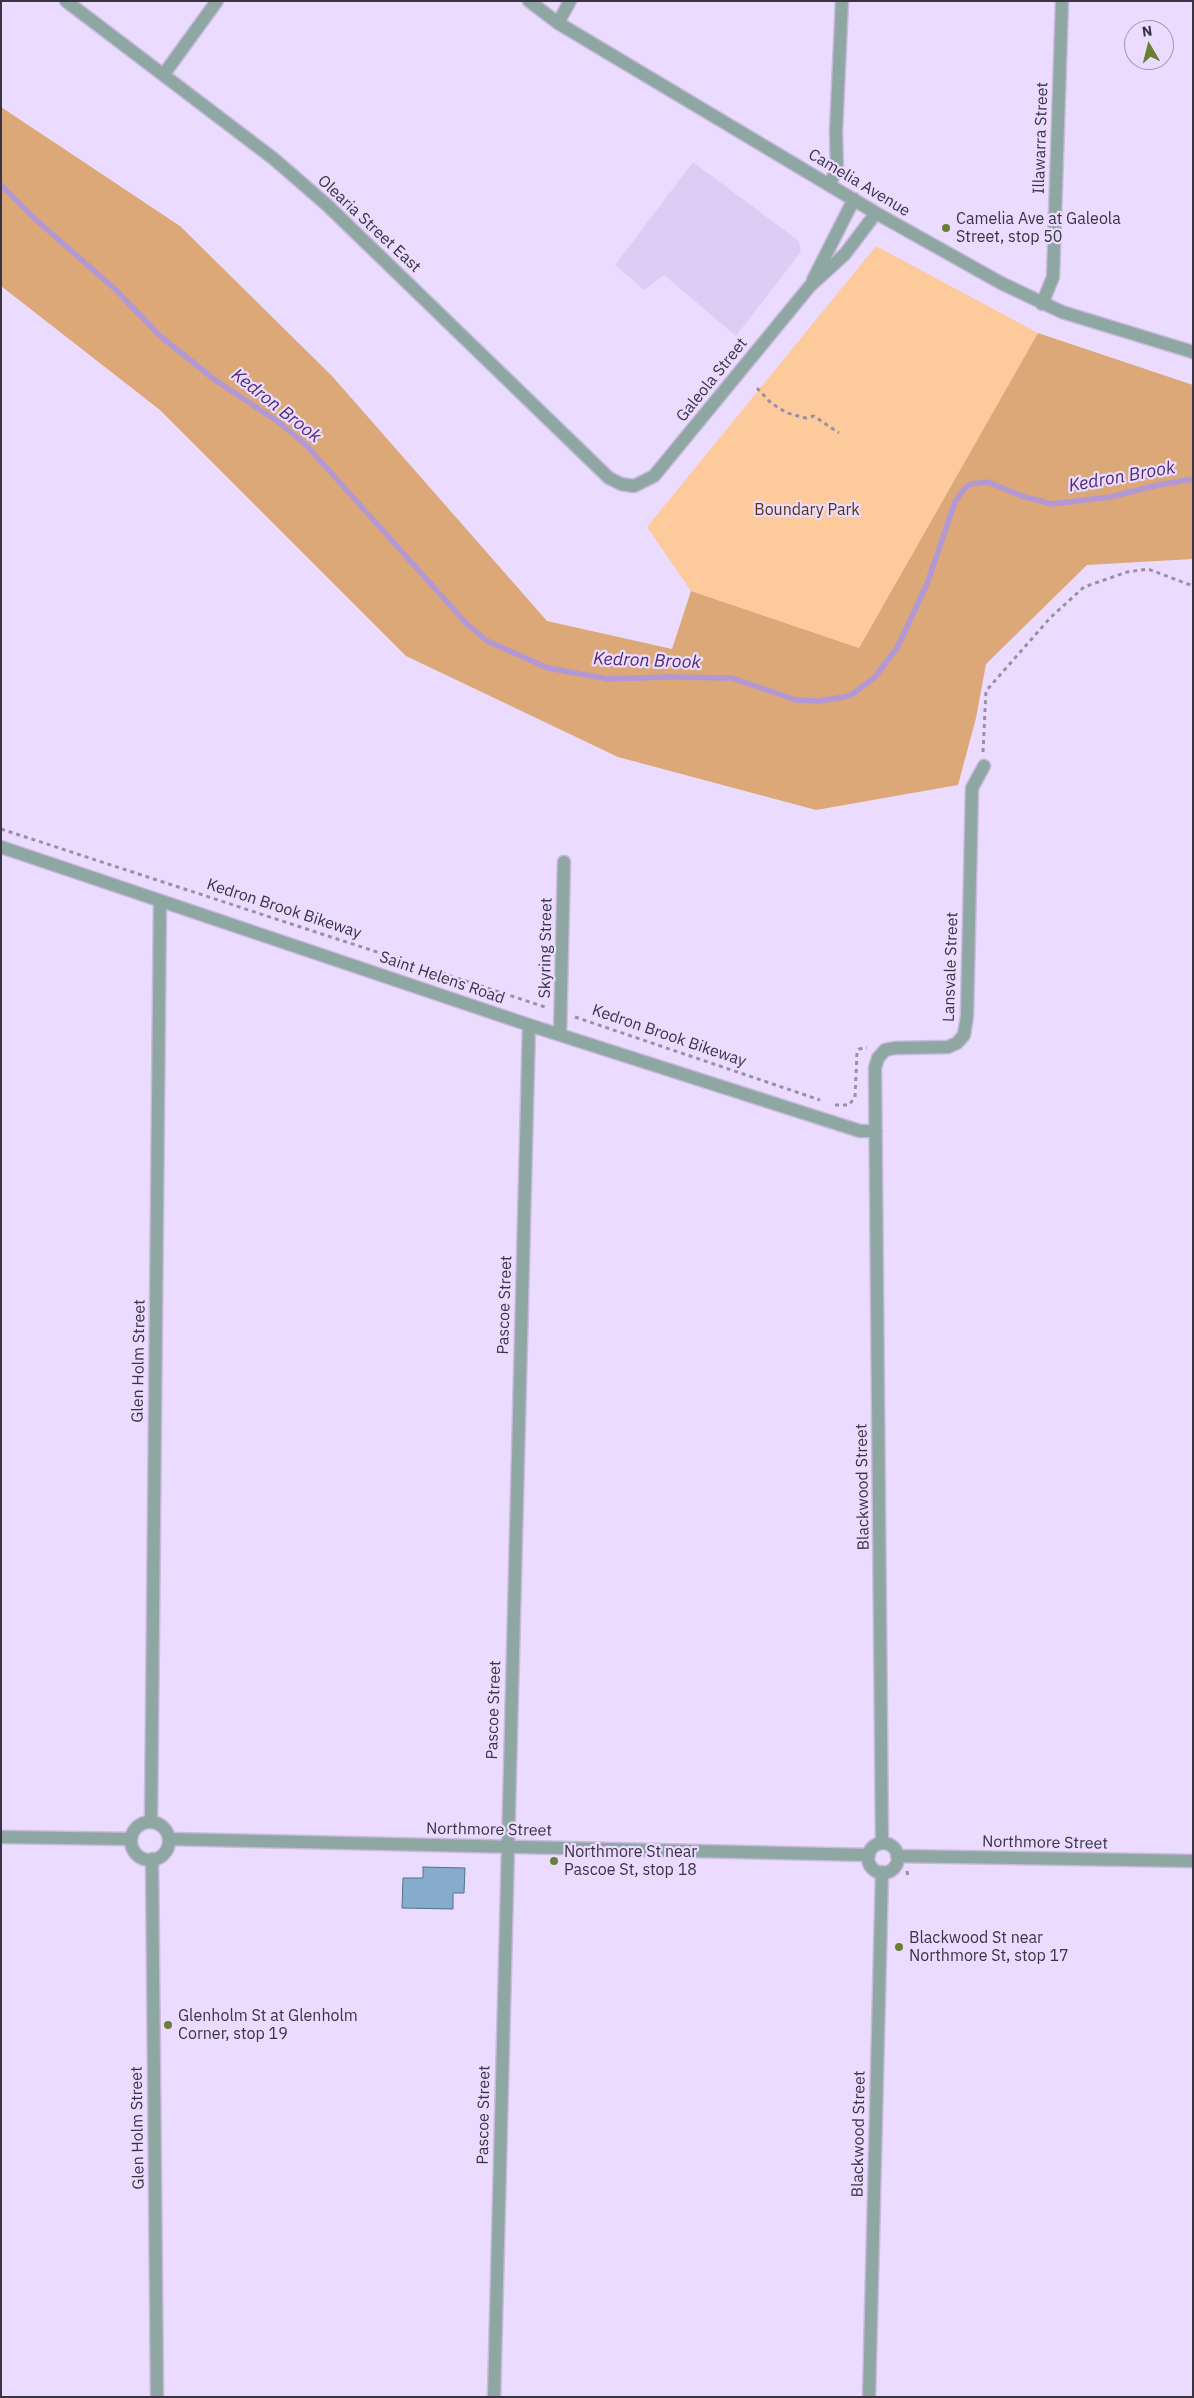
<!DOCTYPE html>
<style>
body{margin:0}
#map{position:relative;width:1194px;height:2398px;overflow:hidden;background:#ebdcff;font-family:"IBM Plex Sans",sans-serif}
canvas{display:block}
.frame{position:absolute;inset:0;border:2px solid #3a3344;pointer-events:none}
.north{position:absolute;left:1124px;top:20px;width:50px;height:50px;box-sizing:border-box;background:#ebdcff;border:1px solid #a498b4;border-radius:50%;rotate:352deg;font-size:14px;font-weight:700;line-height:20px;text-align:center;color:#3a3344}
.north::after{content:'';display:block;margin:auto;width:18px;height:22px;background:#698033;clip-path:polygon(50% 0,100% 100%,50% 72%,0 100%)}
</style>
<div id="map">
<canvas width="1194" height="2398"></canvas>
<div class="frame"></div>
<div class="north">N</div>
</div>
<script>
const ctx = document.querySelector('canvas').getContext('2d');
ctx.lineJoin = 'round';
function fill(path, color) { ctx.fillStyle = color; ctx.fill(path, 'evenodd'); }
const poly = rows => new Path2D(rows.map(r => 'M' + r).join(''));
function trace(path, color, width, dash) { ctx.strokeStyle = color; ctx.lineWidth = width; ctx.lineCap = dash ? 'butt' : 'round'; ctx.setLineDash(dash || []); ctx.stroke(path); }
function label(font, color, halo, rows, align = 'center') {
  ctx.font = font + ' "IBM Plex Sans",sans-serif'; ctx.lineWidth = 4.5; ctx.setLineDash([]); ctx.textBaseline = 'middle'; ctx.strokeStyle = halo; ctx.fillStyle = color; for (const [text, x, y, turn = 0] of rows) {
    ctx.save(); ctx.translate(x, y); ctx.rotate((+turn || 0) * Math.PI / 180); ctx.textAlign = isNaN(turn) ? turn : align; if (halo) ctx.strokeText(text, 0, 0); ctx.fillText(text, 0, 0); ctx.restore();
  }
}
fill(poly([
 [693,162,799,241,801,252,736,336,664,275,644,290,615,265]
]), '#ddcdf4');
fill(poly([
 [876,246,1038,333,859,648,691,591,647,527]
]), '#fdca9b');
fill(poly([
 [1,107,180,226,332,376,547,621,672,649,691,591,859,648,1038,333,1193,385,1193,559,1087,565,986,664,976,718,958,785,816,810,618,757,406,656,160,410,1,286]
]), '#dda877');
trace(poly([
 [1,185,35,219,116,290,159,335,215,380,277,421,307,446,466,623,487,641,548,668,608,679,668,677,732,678,796,700,819,701,844,697,851,695,874,678,897,648,927,584,955,502,964,489,971,484,988,482,1022,496,1052,504,1110,497,1158,485,1193,479]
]), '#b298d4', 5.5);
const building = poly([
 [423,1867,465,1868,464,1893,453,1893,453,1909,402,1908,403,1878,423,1878,423,1867]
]);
fill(building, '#87accb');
trace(building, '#4f728f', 1);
const minor = poly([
 [66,1,274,159,327,205,609,478,621,484,634,486,654,476,810,286,845,254,876,213],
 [529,1,558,23,876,213,1001,283,1062,312,1193,352],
 [558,23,570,1],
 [164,74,217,1],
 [829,184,837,170,836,131,842,1],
 [813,280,854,199],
 [1042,304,1053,277,1062,1],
 [1,847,529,1025,860,1131,876,1131],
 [560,1034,564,862],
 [151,1822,160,901],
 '131 1841a19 19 0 1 1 38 0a19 19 0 1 1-38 0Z',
 [1,1837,131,1839],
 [169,1839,869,1855],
 [882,1843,875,1068,878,1058,885,1050,895,1048,948,1047,957,1043,964,1035,967,1016,972,788,984,766],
 '868 1858a15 15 0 1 1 30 0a15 15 0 1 1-30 0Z',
 [897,1856,1193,1861],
 [152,1859,157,2397],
 [494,2397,529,1025],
 [869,2397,882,1872]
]);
trace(minor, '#c8bada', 15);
trace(poly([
 [757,388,771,403,787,413,806,418,814,416,839,433],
 [983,752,986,691,1050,618,1084,587,1127,572,1148,569,1193,586],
 [1,829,545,1007],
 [575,1017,820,1100],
 [835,1105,849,1105,855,1097,857,1053,859,1049,867,1048],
 [907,1871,908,1878]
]), '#9a8fa9', 3, [4, 4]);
trace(minor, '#8fa7a3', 12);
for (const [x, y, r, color] of [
 [946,228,5,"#698033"],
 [554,1861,5,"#698033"],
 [899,1947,5,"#698033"],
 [168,2025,5,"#698033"]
]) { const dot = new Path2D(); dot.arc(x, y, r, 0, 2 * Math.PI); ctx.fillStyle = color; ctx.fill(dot); trace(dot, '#ebdcff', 2); }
label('16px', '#3a3344', '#ebdcff', [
 ["Illawarra Street",1041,138,-88],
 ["Camelia Avenue",859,183,31],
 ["Olearia Street East",369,224,43],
 ["Galeola Street",712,380,-51],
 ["Kedron Brook Bikeway",284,909,18],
 ["Skyring Street",546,948,-89],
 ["Lansvale Street",951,967,-88],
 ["Saint Helens Road",442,978,19],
 ["Kedron Brook Bikeway",669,1036,19],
 ["Pascoe Street",505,1305,-88],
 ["Glen Holm Street",139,1361,-89],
 ["Blackwood Street",863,1487,-91],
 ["Pascoe Street",494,1710,-88],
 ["Northmore Street",489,1830,1],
 ["Northmore Street",1045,1843,1],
 ["Pascoe Street",484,2115,-89],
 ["Glen Holm Street",138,2128,-91],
 ["Blackwood Street",859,2134,-89]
]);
label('16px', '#3a3344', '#ebdcff', [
 ["Camelia Ave at Galeola",956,219],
 ["Street, stop 50",956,237],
 ["Northmore St near",564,1852],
 ["Pascoe St, stop 18",564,1870],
 ["Blackwood St near",909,1938],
 ["Northmore St, stop 17",909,1956],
 ["Glenholm St at Glenholm",178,2016],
 ["Corner, stop 19",178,2034]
], 'left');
label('16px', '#58350f', '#ebdcff', [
 ["Boundary Park",807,510]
]);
label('italic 18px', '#4f2b73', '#ebdcff', [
 ["Kedron Brook",276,406,38],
 ["Kedron Brook",1122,477,-10],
 ["Kedron Brook",647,661,2]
]);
</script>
